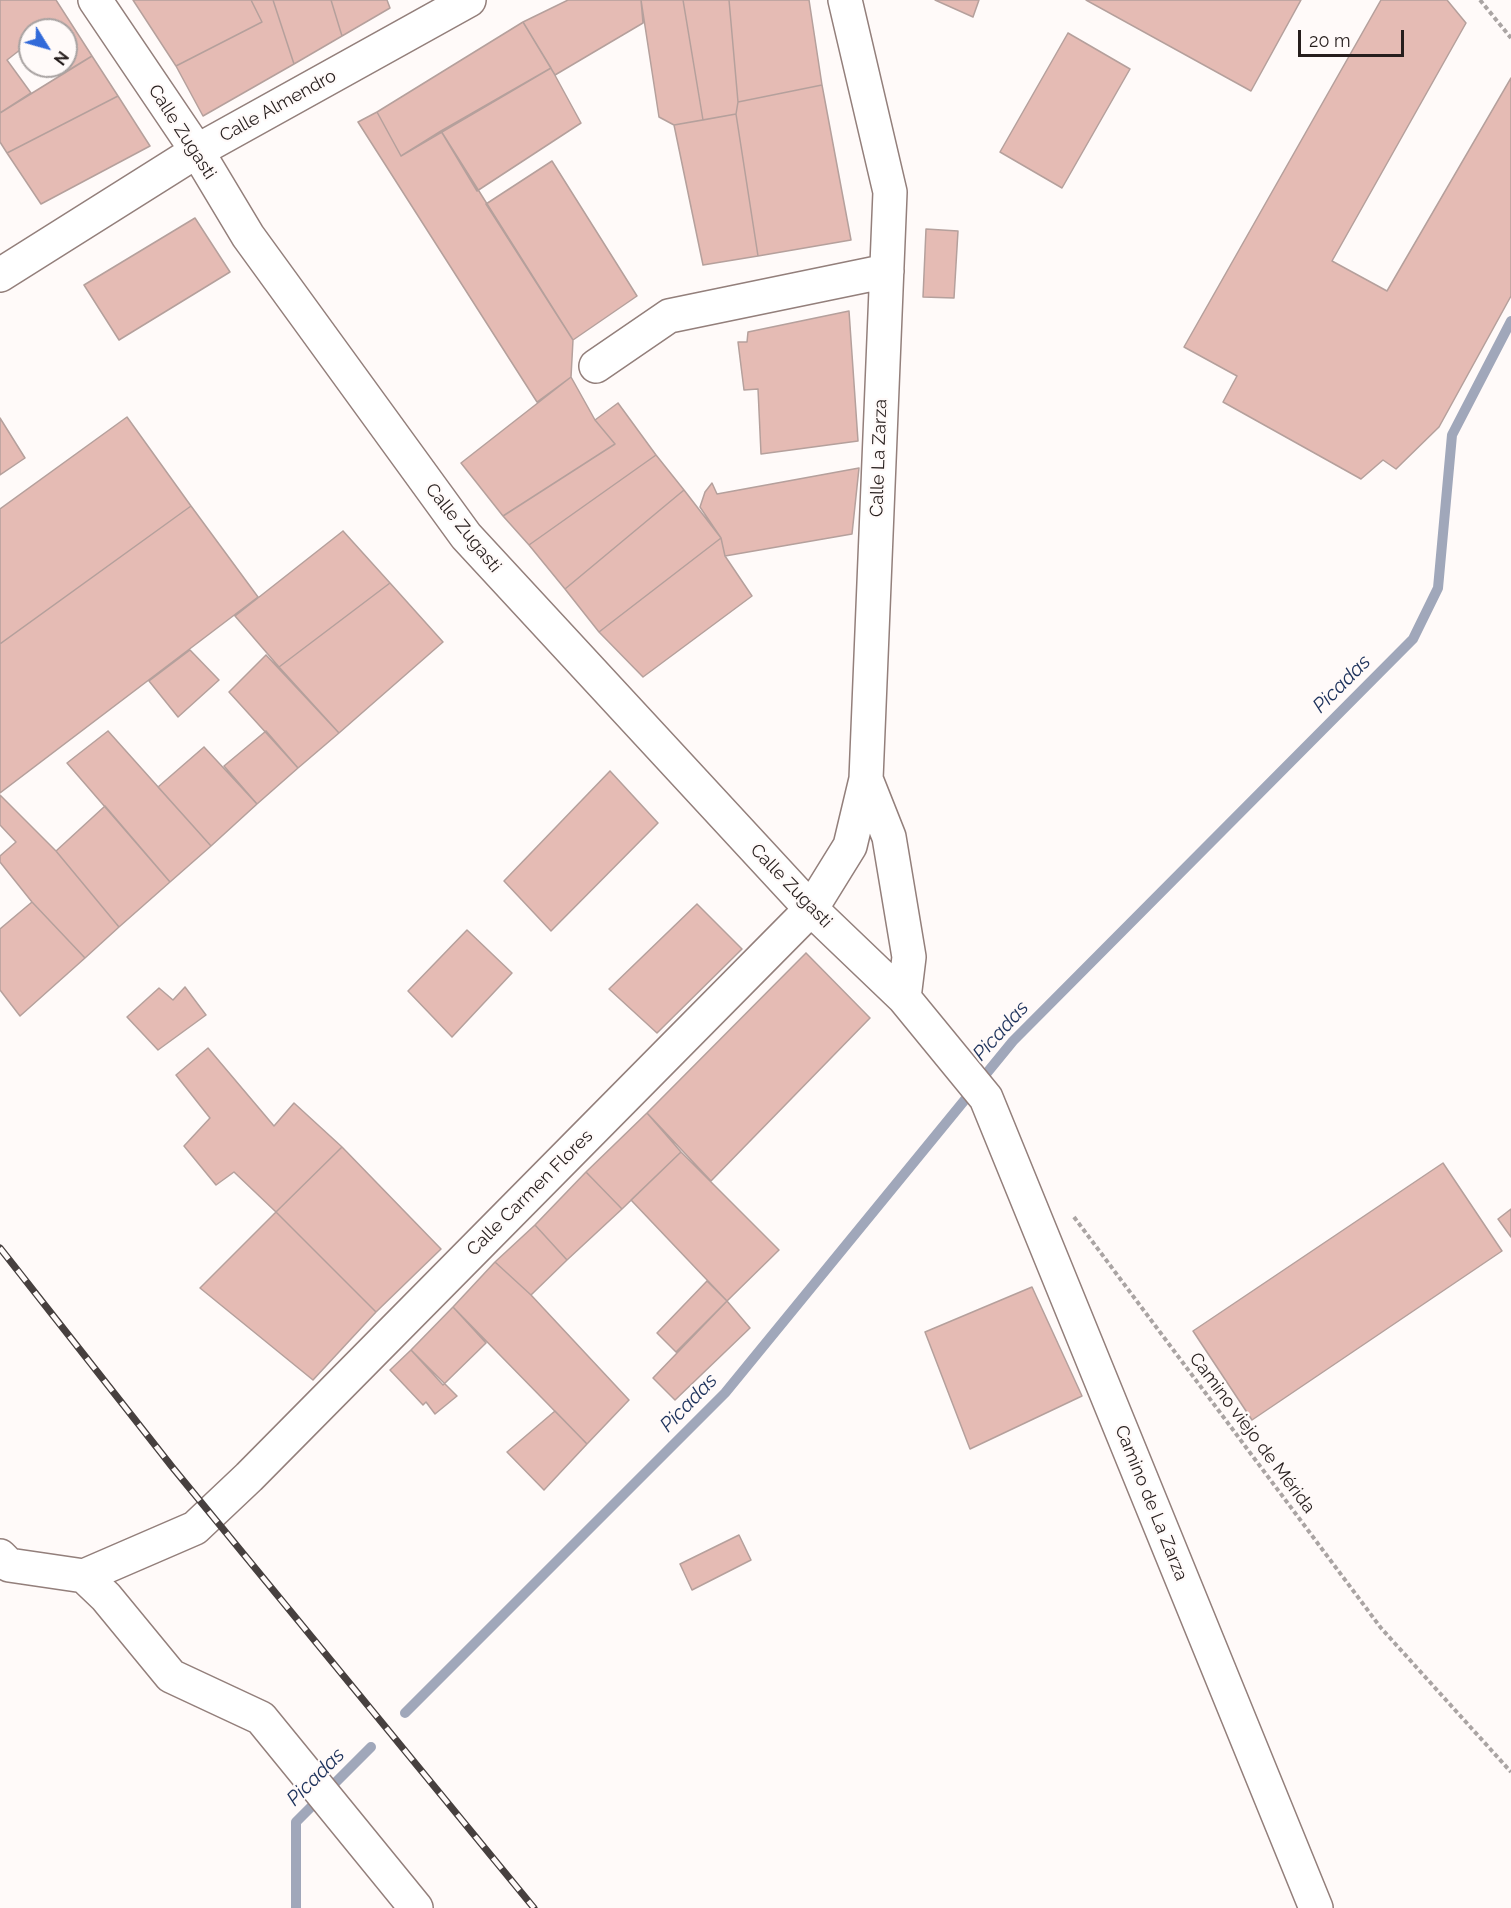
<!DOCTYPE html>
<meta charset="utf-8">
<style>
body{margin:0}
#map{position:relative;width:1511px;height:1908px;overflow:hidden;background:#fffaf9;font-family:Raleway,sans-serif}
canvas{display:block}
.north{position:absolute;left:18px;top:18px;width:60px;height:60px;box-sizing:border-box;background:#fffaf9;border:2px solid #a8a2a1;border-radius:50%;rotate:127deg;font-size:16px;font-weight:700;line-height:24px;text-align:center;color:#261e1d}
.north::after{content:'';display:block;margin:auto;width:21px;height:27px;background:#326ad9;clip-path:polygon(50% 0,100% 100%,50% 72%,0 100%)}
.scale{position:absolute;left:1298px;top:30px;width:106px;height:27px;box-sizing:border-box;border:3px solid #261e1d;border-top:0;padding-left:8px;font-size:18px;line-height:21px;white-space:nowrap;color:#261e1d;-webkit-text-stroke:4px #fffaf9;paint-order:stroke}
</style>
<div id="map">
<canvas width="1511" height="1908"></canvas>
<div class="north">N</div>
<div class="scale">20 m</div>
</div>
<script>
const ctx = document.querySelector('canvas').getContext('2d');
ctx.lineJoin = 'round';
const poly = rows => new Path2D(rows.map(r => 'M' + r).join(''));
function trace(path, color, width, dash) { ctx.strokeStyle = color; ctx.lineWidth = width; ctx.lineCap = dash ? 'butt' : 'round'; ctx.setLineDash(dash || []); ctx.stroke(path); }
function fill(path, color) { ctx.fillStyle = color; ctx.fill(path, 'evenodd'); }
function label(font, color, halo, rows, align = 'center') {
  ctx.font = font + ' Raleway,sans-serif'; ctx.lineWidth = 4.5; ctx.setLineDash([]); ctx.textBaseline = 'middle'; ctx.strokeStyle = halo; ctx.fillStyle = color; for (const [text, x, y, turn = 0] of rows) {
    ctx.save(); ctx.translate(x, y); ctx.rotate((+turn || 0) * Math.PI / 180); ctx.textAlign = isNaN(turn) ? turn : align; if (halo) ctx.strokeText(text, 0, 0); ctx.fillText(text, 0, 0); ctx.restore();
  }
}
trace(poly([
 [405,1713,725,1393,1013,1041,1413,639,1438,588,1452,435,1511,321],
 [296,1908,296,1822,371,1747]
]), '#a0a7ba', 10);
const building = poly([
 [0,0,56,0,92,56,59,76,51,66,66,66,66,30,30,30,30,42,7,60,31,93,0,113,0,0],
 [133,0,251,0,262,22,176,66,133,0],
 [251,0,273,0,294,64,203,116,176,66,262,22,251,0],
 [273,0,331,0,342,36,294,64,273,0],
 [331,0,387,0,390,8,342,36,331,0],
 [568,0,641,0,643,23,555,75,523,22,568,0],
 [641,0,683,0,703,120,674,125,659,117,641,0],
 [683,0,729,0,738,102,736,114,703,120,683,0],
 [729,0,809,0,822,85,738,102,729,0],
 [935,0,979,0,973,17,935,0],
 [1086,0,1301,0,1251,91,1086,0],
 [1381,0,1447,0,1466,23,1332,261,1387,291,1511,78,1511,296,1439,427,1396,469,1383,460,1361,479,1223,402,1237,376,1184,347,1381,0],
 [523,22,551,68,401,156,377,112,523,22],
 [1068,33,1130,69,1062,188,1000,152,1068,33],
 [92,56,118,96,7,153,0,142,0,113,92,56],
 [551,68,581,123,477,191,441,131,551,68],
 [822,85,851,240,758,256,736,114,738,102,822,85],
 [118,96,150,146,41,204,7,153,118,96],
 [377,112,401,156,441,131,573,340,571,377,537,402,358,122,377,112],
 [736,114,758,256,703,265,674,125,736,114],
 [552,161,637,296,573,340,486,204,552,161],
 [195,218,230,272,119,340,84,285,195,218],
 [926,229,958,231,954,298,923,297,926,229],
 [849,311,858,441,761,454,758,389,744,390,738,342,747,342,748,332,849,311],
 [571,377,595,420,615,444,503,516,461,463,571,377],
 [618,403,656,455,529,545,503,516,615,444,595,420,618,403],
 [127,417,191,506,0,644,0,509,127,417],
 [0,418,25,458,0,475,0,418],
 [656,455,684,490,565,589,529,545,656,455],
 [859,468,852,534,725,556,721,538,700,507,705,492,712,483,717,494,859,468],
 [684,490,721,538,599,632,565,589,684,490],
 [191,506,258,597,0,793,0,644,191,506],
 [343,531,390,583,279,667,235,616,343,531],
 [721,538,725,556,752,596,643,677,599,632,721,538],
 [390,583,443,642,339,733,279,667,390,583],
 [190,650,219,680,178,717,149,681,190,650],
 [266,655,339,733,298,768,229,692,266,655],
 [108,731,211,846,170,882,67,763,108,731],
 [266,731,298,768,257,804,224,766,266,731],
 [204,747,257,804,211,846,158,787,204,747],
 [610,771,658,823,551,931,504,881,610,771],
 [0,795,56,851,119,927,85,958,32,902,0,862,0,856,16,842,0,825,0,795],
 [105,806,170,882,119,927,56,851,105,806],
 [32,902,85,958,20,1016,0,990,0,929,32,902],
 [697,904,742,949,657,1033,609,989,697,904],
 [467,930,512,973,452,1037,408,991,467,930],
 [806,953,870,1018,711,1181,647,1113,806,953],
 [185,987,206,1015,158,1050,127,1017,159,988,173,1000,185,987],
 [208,1048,274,1126,294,1103,342,1147,276,1212,234,1172,216,1185,184,1146,210,1118,176,1075,208,1048],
 [647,1113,681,1152,622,1209,586,1172,647,1113],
 [342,1147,441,1249,376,1312,276,1212,342,1147],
 [681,1152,779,1250,727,1301,631,1200,681,1152],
 [1443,1163,1502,1251,1252,1420,1193,1331,1443,1163],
 [586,1172,622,1209,567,1260,535,1225,586,1172],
 [1511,1209,1511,1237,1498,1219,1511,1209],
 [276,1212,376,1312,313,1380,200,1288,276,1212],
 [535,1225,567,1260,531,1295,495,1262,535,1225],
 [495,1262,531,1295,629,1400,587,1444,453,1307,495,1262],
 [707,1281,727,1301,676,1352,657,1333,707,1281],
 [1032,1287,1082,1396,970,1449,925,1332,1032,1287],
 [727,1301,750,1328,675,1400,653,1378,727,1301],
 [453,1307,486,1343,443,1385,411,1350,453,1307],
 [411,1350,457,1396,435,1414,426,1402,423,1405,390,1370,411,1350],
 [555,1411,587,1444,544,1490,507,1452,555,1411],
 [739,1535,751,1560,692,1590,680,1564,739,1535]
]);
fill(building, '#e5bbb4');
trace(building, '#b5a09c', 1.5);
const minor = poly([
 [95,0,197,151,248,236,466,536,811,909,904,998,986,1098,1316,1908],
 [0,275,197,151,469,0],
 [596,366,669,316,887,271],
 [866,779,889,837,909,957,904,998],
 [0,1556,9,1565,84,1576,195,1528,249,1477,811,909,850,846,866,779,890,192,845,0],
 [84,1576,106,1597,171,1676,261,1718,416,1908]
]);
trace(minor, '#937f7b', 36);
trace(poly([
 [1480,0,1511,38],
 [1074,1217,1381,1628,1511,1772]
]), '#aaa4a3', 4, [4.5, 3]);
trace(minor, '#fff', 33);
const rail = poly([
 [0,1248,173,1468,534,1908]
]);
trace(rail, '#47403f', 7);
trace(rail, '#fffaf9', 4.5, [14]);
label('18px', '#261e1d', '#fffaf9', [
 ["Calle Almendro",278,106,-29],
 ["Calle Zugasti",182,132,57],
 ["Calle La Zarza",879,458,-88],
 ["Calle Zugasti",463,528,51],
 ["Calle Zugasti",791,886,46],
 ["Calle Carmen Flores",530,1193,-45],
 ["Camino viejo de Mérida",1252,1433,53],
 ["Camino de La Zarza",1151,1503,68]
]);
label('italic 20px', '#1c315b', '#fffaf9', [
 ["Picadas",1342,684,-45],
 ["Picadas",1001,1031,-48],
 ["Picadas",689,1403,-46],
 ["Picadas",316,1777,-45]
]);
</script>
